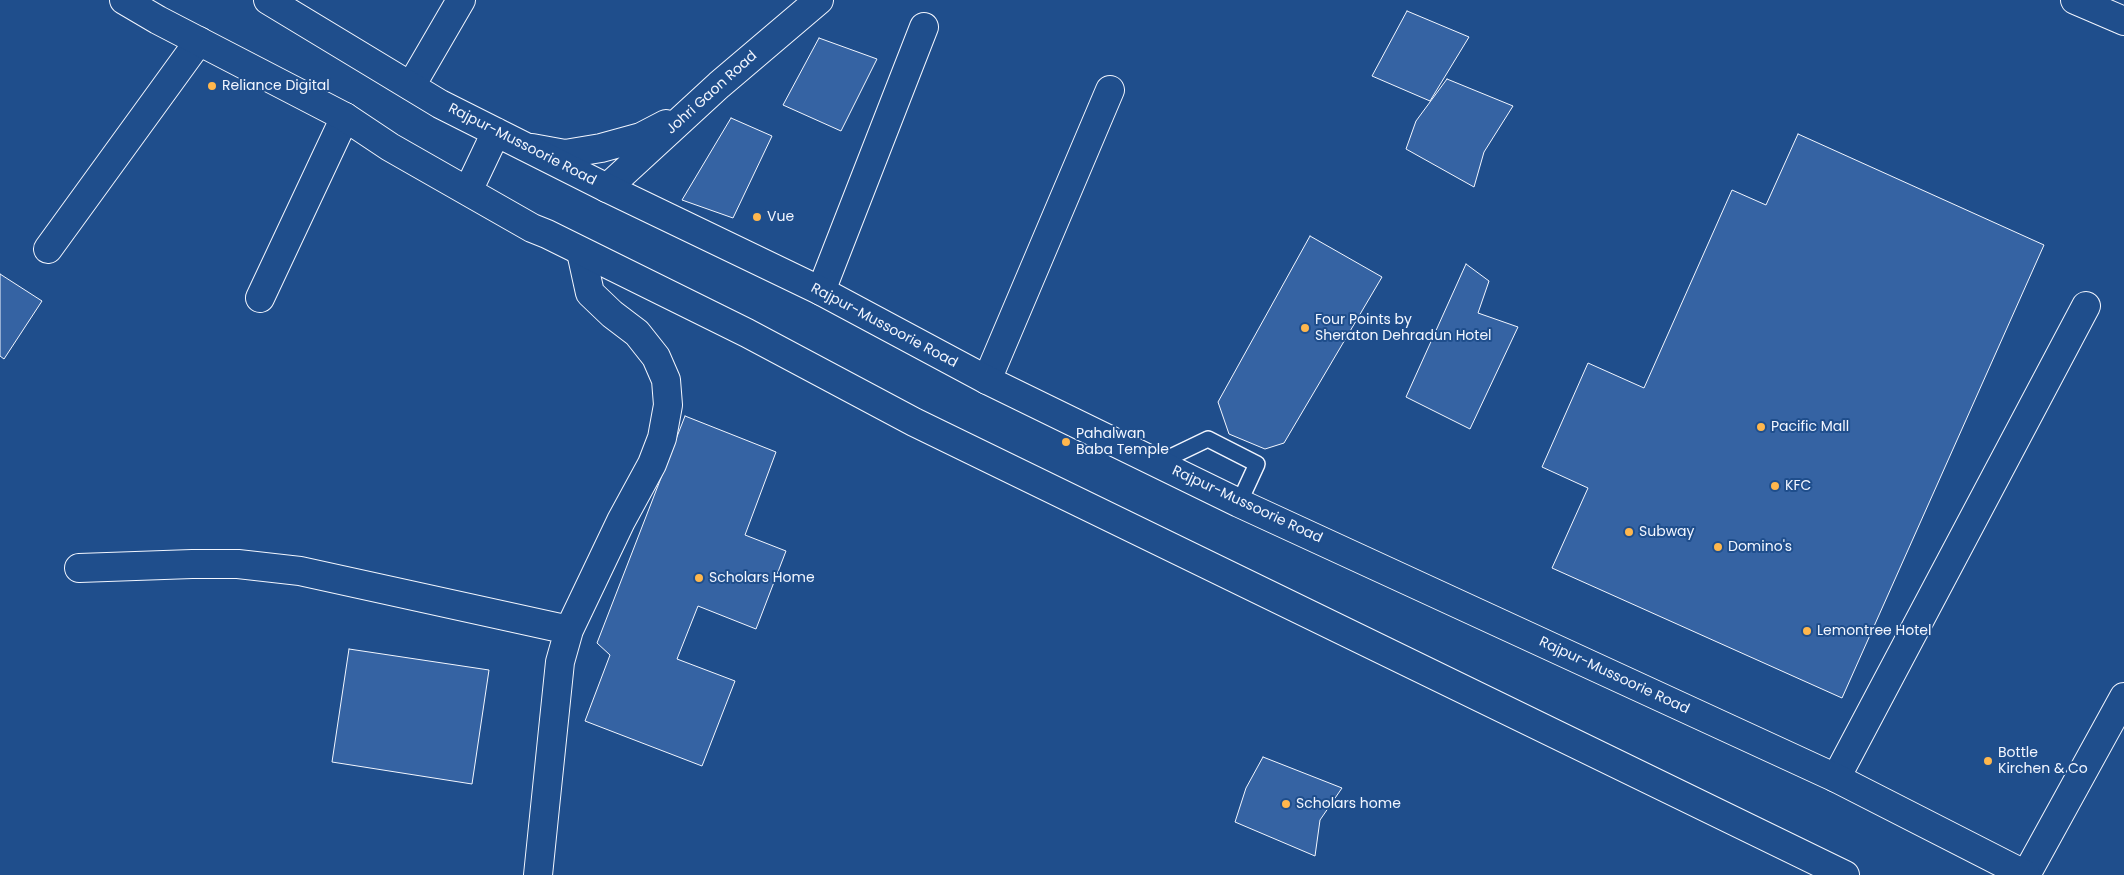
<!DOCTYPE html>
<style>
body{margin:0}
canvas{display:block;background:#1f4e8c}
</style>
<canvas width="2124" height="875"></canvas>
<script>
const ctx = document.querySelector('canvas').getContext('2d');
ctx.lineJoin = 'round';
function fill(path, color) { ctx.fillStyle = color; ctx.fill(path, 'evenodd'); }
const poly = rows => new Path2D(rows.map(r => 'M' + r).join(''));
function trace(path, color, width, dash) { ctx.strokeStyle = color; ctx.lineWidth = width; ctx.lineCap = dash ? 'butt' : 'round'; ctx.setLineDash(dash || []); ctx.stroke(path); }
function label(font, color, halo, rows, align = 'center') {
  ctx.font = font + ' Poppins,sans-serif'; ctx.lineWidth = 4; ctx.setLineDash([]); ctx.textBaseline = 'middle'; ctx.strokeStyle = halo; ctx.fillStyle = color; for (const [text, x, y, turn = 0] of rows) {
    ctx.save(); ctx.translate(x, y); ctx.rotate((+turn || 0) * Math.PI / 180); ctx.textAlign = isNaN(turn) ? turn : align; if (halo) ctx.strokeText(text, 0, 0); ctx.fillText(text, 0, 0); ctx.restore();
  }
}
const building = poly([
 [1407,11,1469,37,1430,101,1372,76,1407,11],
 [819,38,877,59,841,131,783,105,819,38],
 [1447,79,1513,106,1484,152,1474,187,1406,149,1416,121,1447,79],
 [731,118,772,136,733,218,682,200,731,118],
 [1798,134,2044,245,1842,698,1552,568,1588,488,1542,467,1588,363,1644,388,1732,190,1766,205,1798,134],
 [1310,236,1382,277,1284,443,1265,449,1229,434,1218,402,1310,236],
 [1466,264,1489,281,1478,313,1518,327,1470,429,1406,397,1466,264],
 [0,274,42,301,4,359,0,356,0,274],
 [685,416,776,452,745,535,786,551,756,629,698,606,677,659,735,681,702,766,585,721,610,655,597,643,685,416],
 [349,649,489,670,472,784,332,762,349,649],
 [1263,757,1342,788,1320,820,1315,856,1235,822,1246,788,1263,757]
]);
fill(building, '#3563a3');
trace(building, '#f2f6ff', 1);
const lane = poly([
 [1158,463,1208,439,1257,464,1239,503]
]);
const street = poly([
 [2075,0,2124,21],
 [411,86,461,0],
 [532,148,565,154,601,148,641,137,666,124],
 [607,188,719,85,819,0],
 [48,249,199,41],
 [821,291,924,27],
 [260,298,345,117],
 [987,380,1110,90],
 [79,568,192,564,238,564,300,571,569,630],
 [1836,778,2086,306],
 [538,875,560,662,569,630,621,521,652,464,662,438,668,405,666,380,656,357,637,333,612,314,590,293,581,252],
 [2026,875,2124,697]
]);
const primary = poly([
 [124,0,158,20,345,117,390,147,532,228,547,234,747,333,914,422,1845,875],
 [268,0,440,104,607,188,821,291,987,380,1239,503,1836,778,2026,875],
 [468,191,496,132]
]);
trace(lane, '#f2f6ff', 18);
trace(street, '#f2f6ff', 30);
trace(primary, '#f2f6ff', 30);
trace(lane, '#1f4e8c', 15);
trace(street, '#1f4e8c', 28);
trace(primary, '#1f4e8c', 28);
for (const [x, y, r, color] of [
 [212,86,5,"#ffb74d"],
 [757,217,5,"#ffb74d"],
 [1305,328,5,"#ffb74d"],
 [1761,427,5,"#ffb74d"],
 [1066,442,5,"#ffb74d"],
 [1775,486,5,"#ffb74d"],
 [1629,532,5,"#ffb74d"],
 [1718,547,5,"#ffb74d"],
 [699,578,5,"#ffb74d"],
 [1807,631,5,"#ffb74d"],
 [1988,761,5,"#ffb74d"],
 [1286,804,5,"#ffb74d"]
]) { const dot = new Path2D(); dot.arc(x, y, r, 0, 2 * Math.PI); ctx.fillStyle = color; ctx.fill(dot); trace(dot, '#1f4e8c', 2); }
label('14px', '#f2f6ff', '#1f4e8c', [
 ["Reliance Digital",222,86],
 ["Vue",767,217],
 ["Four Points by",1315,320],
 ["Sheraton Dehradun Hotel",1315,336],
 ["Pacific Mall",1771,427],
 ["Pahalwan",1076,434],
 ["Baba Temple",1076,450],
 ["KFC",1785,486],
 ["Subway",1639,532],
 ["Domino's",1728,547],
 ["Scholars Home",709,578],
 ["Lemontree Hotel",1817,631],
 ["Bottle",1998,753],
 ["Kirchen & Co",1998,769],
 ["Scholars home",1296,804]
], 'left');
label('14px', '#f2f6ff', '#1f4e8c', [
 ["Johri Gaon Road",712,93,-42],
 ["Rajpur-Mussoorie Road",522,145,27],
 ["Rajpur-Mussoorie Road",884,326,28],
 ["Rajpur-Mussoorie Road",1247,505,25],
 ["Rajpur-Mussoorie Road",1614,676,25]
]);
</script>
